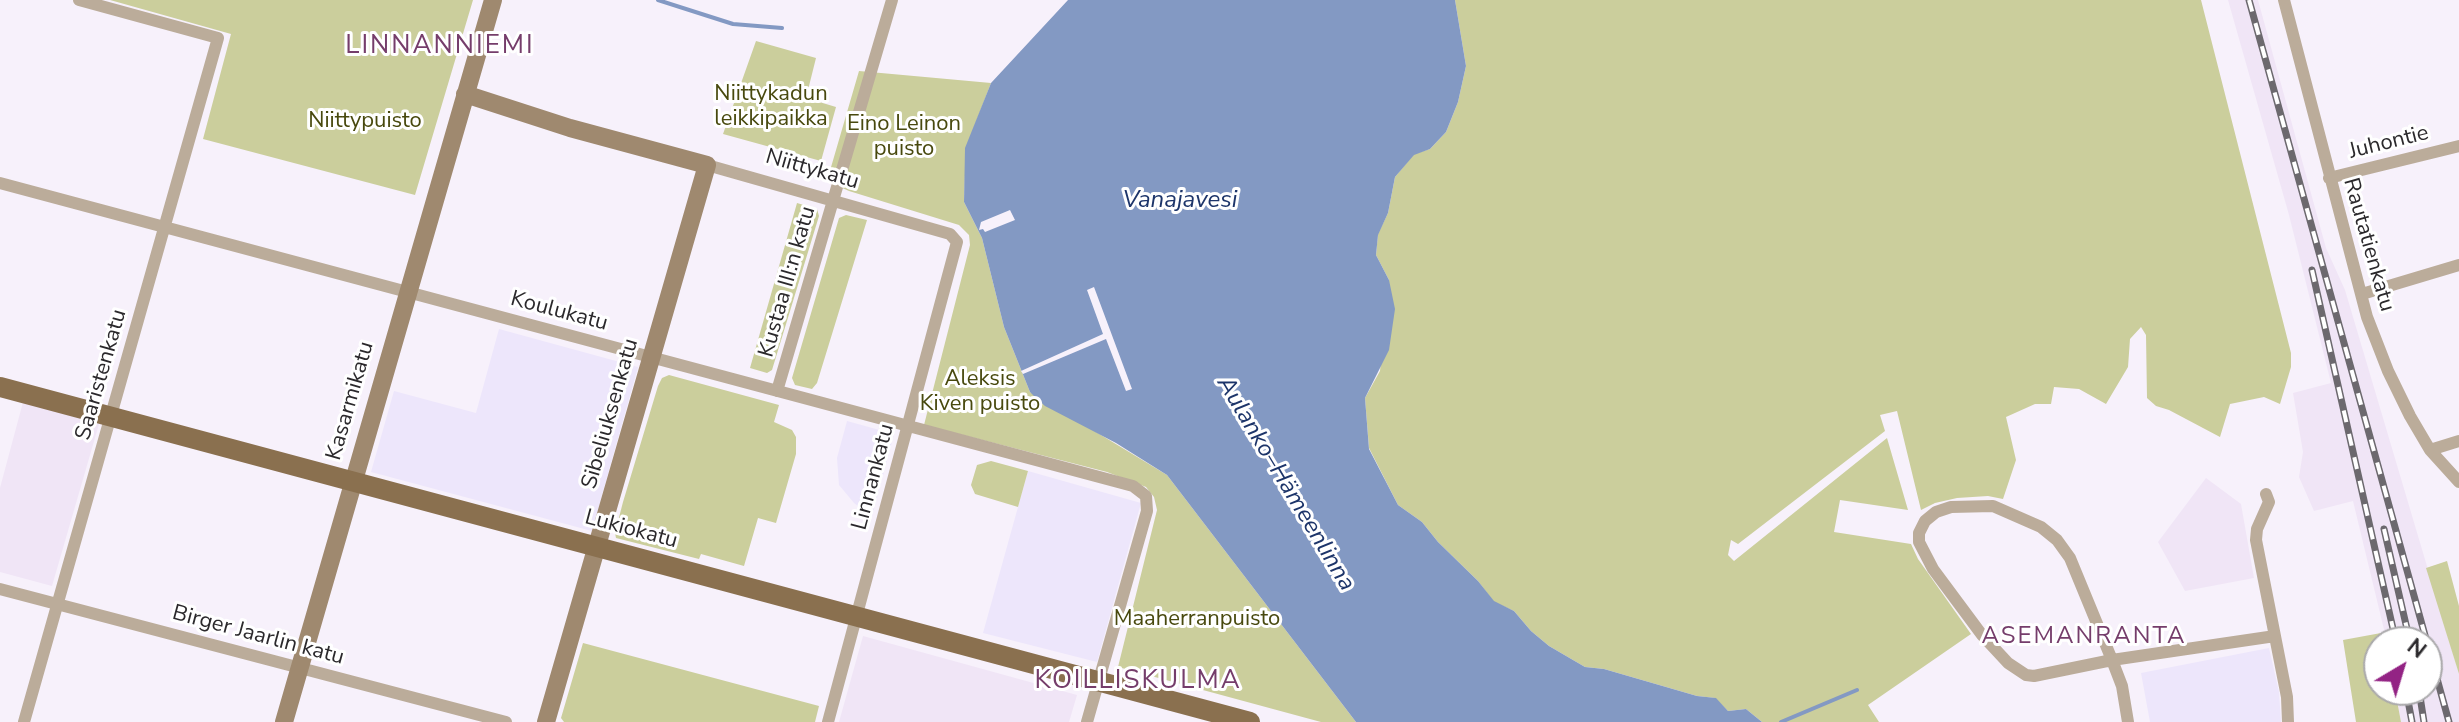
<!DOCTYPE html>
<meta charset="utf-8">
<style>
body{margin:0}
#map{position:relative;width:2459px;height:722px;overflow:hidden;background:#f7f1fb;font-family:"Nunito Sans",sans-serif}
canvas{display:block}
.north{position:absolute;left:2363px;top:626px;width:80px;height:80px;box-sizing:border-box;background:#fff;border:2px solid #aaa9ab;border-radius:50%;rotate:38deg;font-size:22px;font-weight:700;line-height:32px;text-align:center;color:#2b292c}
.north::after{content:'';display:block;margin:auto;width:28px;height:36px;background:#932384;clip-path:polygon(50% 0,100% 100%,50% 72%,0 100%)}
</style>
<div id="map">
<canvas width="2459" height="722"></canvas>
<div class="north">N</div>
</div>
<script>
const ctx = document.querySelector('canvas').getContext('2d');
ctx.lineJoin = 'round';
function fill(path, color) { ctx.fillStyle = color; ctx.fill(path, 'evenodd'); }
const poly = rows => new Path2D(rows.map(r => 'M' + r).join(''));
function strokePath(path, color, width, dash) { ctx.strokeStyle = color; ctx.lineWidth = width; ctx.lineCap = dash ? 'butt' : 'round'; ctx.setLineDash(dash || []); ctx.stroke(path); }
function drawText(font, color, halo, rows, align = 'center') {
  ctx.font = font + ' "Nunito Sans",sans-serif'; ctx.lineWidth = 6; ctx.setLineDash([]); ctx.textBaseline = 'middle'; ctx.strokeStyle = halo; ctx.fillStyle = color; for (const [text, x, y, turn = 0] of rows) {
    ctx.save(); ctx.translate(x, y); ctx.rotate((+turn || 0) * Math.PI / 180); ctx.textAlign = isNaN(turn) ? turn : align; if (halo) ctx.strokeText(text, 0, 0); ctx.fillText(text, 0, 0); ctx.restore();
  }
}
fill(poly([
 [499,329,638,367,592,531,371,472,394,391,476,413],
 [847,421,894,434,872,517,854,503,839,485,837,458],
 [1028,471,1141,503,1097,662,983,633],
 [2269,648,2279,692,2281,722,2150,722,2141,673]
]), '#ede6fb');
fill(poly([
 [2228,0,2258,0,2326,248,2345,290,2459,674,2459,722,2401,722,2395,690,2427,690,2427,642,2387,642,2353,501,2314,511,2299,477,2303,452,2293,393,2331,383,2289,215],
 [23,402,99,424,52,586,0,572,0,488],
 [2206,478,2241,504,2254,578,2185,591,2158,542],
 [863,636,1077,695,1069,722,839,722]
]), '#f0e5f6');
fill(poly([
 [110,0,473,0,415,195,203,139,231,34],
 [1455,0,2201,0,2291,353,2291,367,2280,404,2264,397,2230,404,2220,437,2169,410,2156,406,2147,398,2146,335,2141,327,2130,339,2128,367,2106,404,2079,389,2054,387,2051,404,2035,404,2006,417,2016,460,2003,499,1988,496,1957,498,1935,503,1921,510,1897,411,1880,415,1885,431,1738,544,1731,540,1728,555,1734,561,1887,438,1908,510,1840,500,1834,532,1911,544,1918,559,1971,634,1868,705,1879,722,1762,722,1746,709,1728,711,1715,698,1697,696,1604,669,1585,667,1549,646,1531,631,1514,611,1494,602,1478,581,1438,542,1422,522,1398,505,1369,448,1365,398,1380,371,1389,280,1376,255,1378,234,1388,213,1395,177,1414,154,1430,149,1446,132,1458,102,1466,66],
 [756,41,816,58,806,98,836,107,821,161,723,134],
 [859,71,991,83,966,148,964,202,982,238,1004,327,1030,392,1167,475,1356,722,1321,722,1118,667,1157,510,1154,497,1146,487,1107,472,924,425,970,245,969,235,959,225,849,191,827,181],
 [797,203,817,209,819,216,772,370,767,373,750,368],
 [846,215,867,220,817,383,812,389,795,385,792,378,839,218],
 [669,375,779,405,774,422,792,430,796,437,796,454,776,523,758,518,744,566,701,554,699,559,616,538,615,533,623,502,658,386,662,378],
 [991,461,1028,471,1018,507,975,494,971,485,977,465],
 [2447,561,2459,606,2459,674,2426,568],
 [2381,633,2383,642,2379,642,2379,690,2395,690,2401,722,2356,722,2343,640],
 [583,643,819,706,815,722,564,722,561,718]
]), '#cbce9c');
fill(poly([
 [1068,0,1455,0,1466,66,1458,102,1446,132,1430,149,1414,155,1395,177,1388,213,1378,235,1376,255,1389,280,1395,309,1389,350,1365,398,1369,449,1398,505,1422,522,1438,542,1478,581,1494,601,1514,611,1531,631,1549,646,1585,667,1604,669,1697,696,1716,698,1728,711,1746,709,1762,722,1356,722,1167,475,1116,443,1045,406,1036,398,1030,392,1004,327,982,238,964,202,965,148,991,83]
]), '#8399c3');
fill(poly([
 [1010,210,1015,220,985,232,983,229,979,230,981,222],
 [1094,287,1132,389,1126,391,1106,339,1023,374,1021,371,1103,334,1087,290]
]), '#f7f1fb');
strokePath(poly([
 [658,0,733,24,782,28],
 [1781,722,1857,690]
]), '#8399c3', 4);
strokePath(poly([
 [2284,0,2367,317,2388,371,2410,416,2430,450,2459,482],
 [707,165,950,234,957,242,828,722],
 [2329,178,2459,146],
 [0,183,1133,486,1146,496,1147,511,1087,722],
 [2362,294,2459,265],
 [777,391,892,0],
 [2430,450,2459,441],
 [2266,494,2269,502,2257,529,2256,540,2287,697,2288,722],
 [0,589,506,722],
 [24,722,218,38,79,0],
 [2128,722,2122,686,2112,660,2070,558,2057,540,2041,527,1993,506,1951,507,1936,512,1925,521,1919,533,1919,542,1933,569,1982,635,2008,663,2026,675,2034,676,2112,660,2275,636]
]), '#bbac9a', 12);
strokePath(poly([
 [465,94,570,128,707,165,546,722],
 [284,722,493,0]
]), '#9f896f', 18);
strokePath(poly([
 [0,387,1250,722]
]), '#8a704f', 20);
const rail = poly([
 [2249,0,2449,722],
 [2312,270,2396,642],
 [2384,529,2410,642],
 [2406,690,2412,722],
 [2419,690,2424,722]
]);
strokePath(rail, '#6c696e', 7);
strokePath(rail, '#fff', 4, [12]);
drawText('22px', '#48490e', '#fff', [
 ["Niittykadun",771,95],
 ["leikkipaikka",771,120],
 ["Niittypuisto",365,122],
 ["Eino Leinon",904,125],
 ["puisto",904,150],
 ["Aleksis",980,380],
 ["Kiven puisto",980,405],
 ["Maaherranpuisto",1197,620]
]);
drawText('22px', '#2b292c', '#fff', [
 ["Juhontie",2389,143,-14],
 ["Niittykatu",812,170,16],
 ["Rautatienkatu",2368,245,74],
 ["Kustaa III:n katu",788,282,-74],
 ["Koulukatu",559,312,15],
 ["Saaristenkatu",102,375,-74],
 ["Kasarmikatu",351,401,-74],
 ["Sibeliuksenkatu",611,414,-74],
 ["Linnankatu",874,477,-75],
 ["Lukiokatu",631,530,15],
 ["Birger Jaarlin katu",258,636,15]
]);
drawText('italic 24px', '#1d356a', '#fff', [
 ["Vanajavesi",1180,201],
 ["Aulanko–Hämeenlinna",1285,484,59]
]);
ctx.letterSpacing = '2px';
drawText('24px', '#753d6b', '#fff', [
 ["ASEMANRANTA",2084,637]
]);
ctx.letterSpacing = '0px';
ctx.letterSpacing = '2px';
drawText('26px', '#753d6b', '#fff', [
 ["LINNANNIEMI",440,47],
 ["KOILLISKULMA",1138,682]
]);
ctx.letterSpacing = '0px';
</script>
